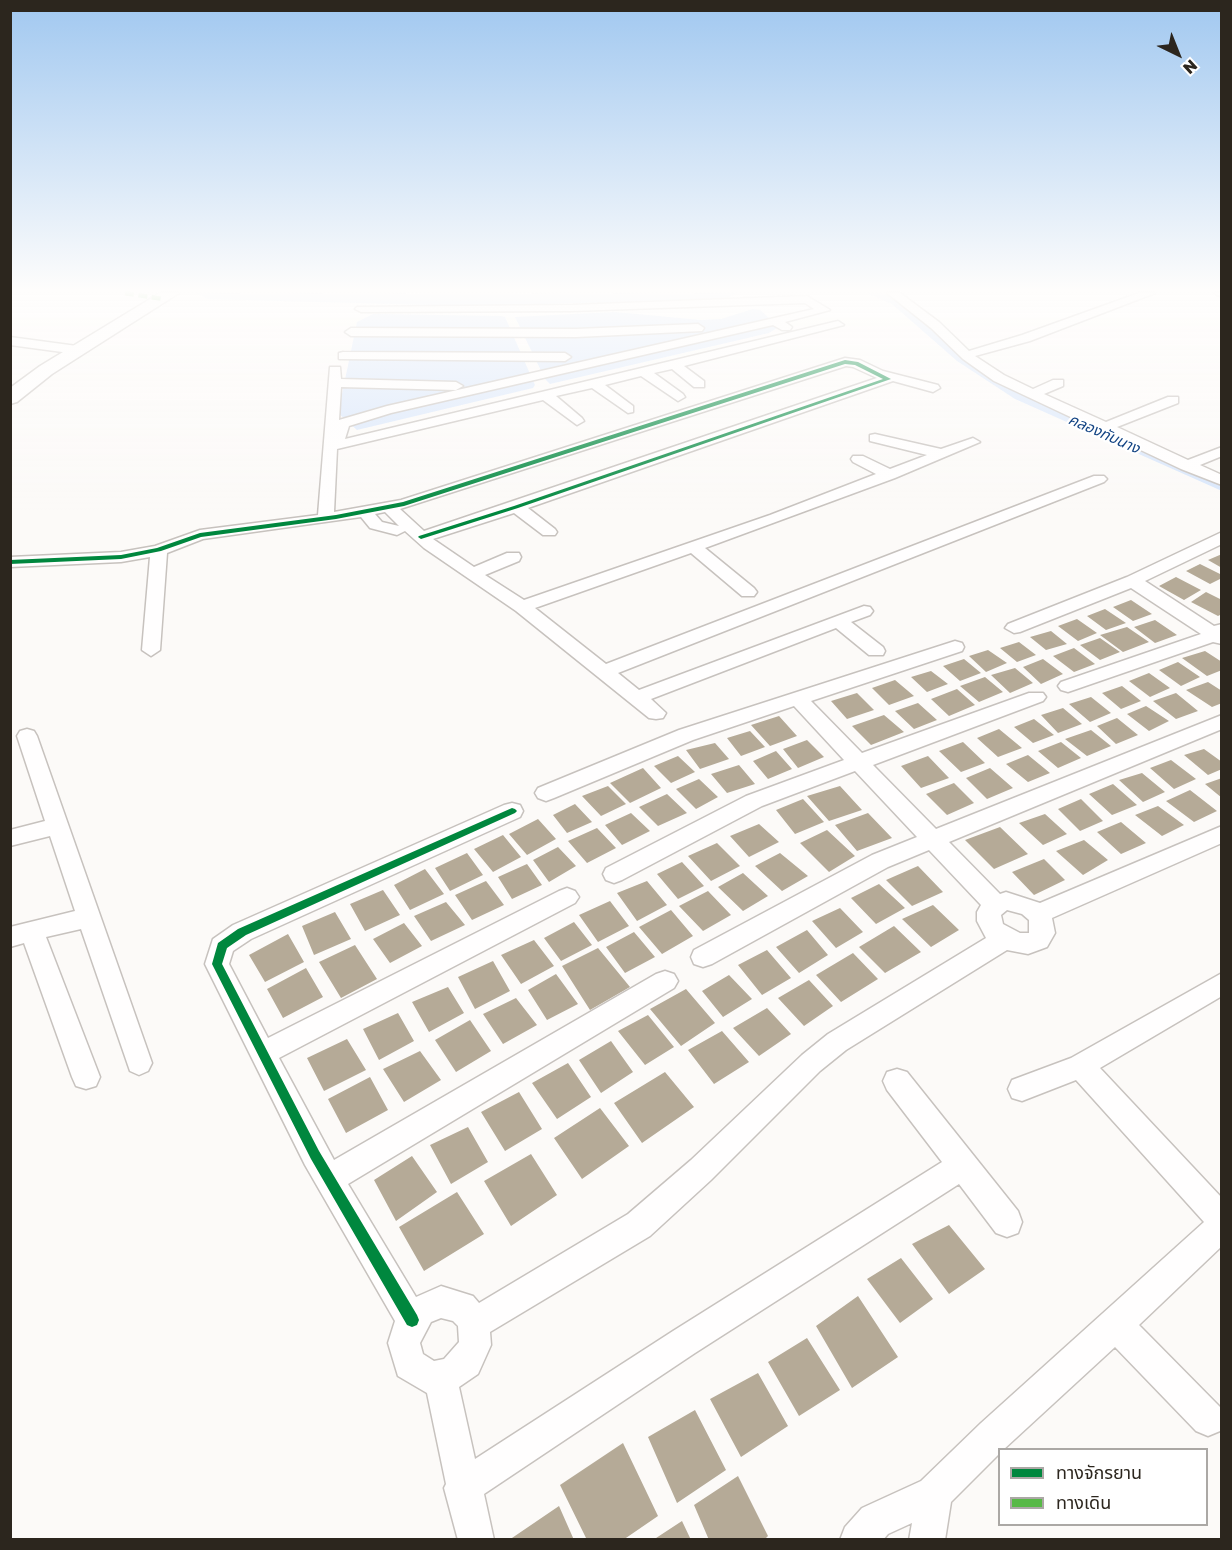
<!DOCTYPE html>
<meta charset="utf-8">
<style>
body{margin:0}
#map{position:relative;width:1232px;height:1550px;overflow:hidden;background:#fcfaf8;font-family:"Golos Text","Noto Sans Thai",sans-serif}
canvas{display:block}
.frame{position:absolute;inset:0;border:12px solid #2c261e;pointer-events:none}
.legend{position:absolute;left:998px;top:1448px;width:210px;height:78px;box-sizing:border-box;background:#fff;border:2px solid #aba8a5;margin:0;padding:8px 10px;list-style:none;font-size:18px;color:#2c261e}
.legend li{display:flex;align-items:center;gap:12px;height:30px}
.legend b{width:30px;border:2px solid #aba8a5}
.north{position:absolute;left:1148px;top:24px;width:60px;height:60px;-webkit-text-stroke:4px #fff;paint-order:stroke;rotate:137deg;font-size:16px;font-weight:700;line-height:24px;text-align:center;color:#2c261e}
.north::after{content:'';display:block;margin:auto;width:21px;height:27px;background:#2c261e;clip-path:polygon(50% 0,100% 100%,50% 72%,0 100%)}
</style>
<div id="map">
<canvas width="1232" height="1550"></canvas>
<div class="frame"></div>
<ul class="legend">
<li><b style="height:8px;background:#00873e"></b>ทางจักรยาน</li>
<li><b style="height:8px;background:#58b947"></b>ทางเดิน</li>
</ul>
<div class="north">N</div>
</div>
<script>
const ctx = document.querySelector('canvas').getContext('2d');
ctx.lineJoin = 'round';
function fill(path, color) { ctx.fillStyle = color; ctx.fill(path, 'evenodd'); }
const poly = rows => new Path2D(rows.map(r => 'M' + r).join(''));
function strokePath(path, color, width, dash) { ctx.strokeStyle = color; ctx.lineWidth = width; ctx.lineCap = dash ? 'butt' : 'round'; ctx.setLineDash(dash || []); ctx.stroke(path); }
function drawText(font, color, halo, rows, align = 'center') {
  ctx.font = font + ' "Golos Text","Noto Sans Thai",sans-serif'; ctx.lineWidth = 4.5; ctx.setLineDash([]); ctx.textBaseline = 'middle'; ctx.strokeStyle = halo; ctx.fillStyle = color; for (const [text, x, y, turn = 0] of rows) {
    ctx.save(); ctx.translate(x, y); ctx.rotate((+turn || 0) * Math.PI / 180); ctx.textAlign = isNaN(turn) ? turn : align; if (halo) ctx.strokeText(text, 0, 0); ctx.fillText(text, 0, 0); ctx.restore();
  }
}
fill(poly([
 [753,309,760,310,779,327,769,333,550,384,545,379,515,317,615,312,701,320,721,319],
 [373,314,501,316,505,317,535,385,533,388,357,430,338,413,357,322]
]), '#d8e6fb');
fill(poly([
 [867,293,883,293,900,300,965,355,1025,393,1222,481,1222,491,1015,399,957,361,892,304,867,293]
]), '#d8e6fb');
fill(poly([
 [197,293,470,294,736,293,726,299,470,306,207,299,197,293]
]), '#d8e6fb');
fill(poly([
 [1222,554,1222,568,1208,560],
 [1200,564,1222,575,1222,578,1210,584,1186,571],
 [1176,577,1201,590,1184,600,1159,586],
 [1206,592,1222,600,1222,614,1218,616,1191,602],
 [1131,600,1152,614,1133,621,1113,607],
 [1105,609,1126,623,1106,630,1087,616],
 [1077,619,1097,633,1078,641,1058,626],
 [1155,620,1177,635,1155,643,1134,627],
 [1127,627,1149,642,1123,652,1100,635],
 [1051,631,1067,644,1046,650,1030,637],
 [1100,638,1120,652,1100,660,1080,645],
 [1019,642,1036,655,1017,662,1000,648],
 [1074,648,1095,664,1074,672,1053,656],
 [988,650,1007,663,986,672,969,656],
 [1205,651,1222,662,1222,670,1207,676,1182,658],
 [964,659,981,673,960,681,943,666],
 [1043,659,1063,674,1041,684,1023,667],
 [1178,662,1200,677,1181,686,1159,670],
 [1015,668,1033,683,1010,693,991,675],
 [931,671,948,684,927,692,911,677],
 [1149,673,1170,688,1150,697,1129,681],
 [985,677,1003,692,979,702,960,686],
 [895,680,914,696,889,705,872,688],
 [1208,682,1222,691,1222,703,1212,707,1186,690],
 [1122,686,1141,701,1121,709,1102,693],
 [957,689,975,705,949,716,931,699],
 [857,693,874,710,847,719,831,701],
 [1176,693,1198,711,1176,719,1153,701],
 [1091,697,1111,713,1090,722,1069,704],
 [918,703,937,720,914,729,895,711],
 [1146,706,1169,721,1149,731,1127,714],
 [1063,708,1082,724,1058,733,1041,715],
 [884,715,904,732,871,745,852,726],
 [779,716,797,736,770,746,751,725],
 [1117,718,1138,735,1116,744,1097,726],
 [1034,719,1054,735,1033,743,1014,727],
 [999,729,1022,748,998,757,977,738],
 [1091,730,1111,746,1087,756,1065,739],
 [750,731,765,747,741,756,727,738],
 [807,740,824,757,798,768,783,749],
 [963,742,985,763,961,772,939,751],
 [1061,742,1081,758,1058,768,1038,751],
 [715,743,729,759,700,769,686,750],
 [1204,749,1222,762,1222,769,1208,775,1184,755],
 [776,751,792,769,768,779,753,761],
 [1028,755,1050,773,1028,782,1006,764],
 [678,756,695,772,671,783,654,766],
 [928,756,949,778,921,788,901,766],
 [1171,760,1196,779,1174,789,1150,768],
 [739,765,755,784,727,793,711,774],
 [643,768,661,788,630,803,610,783],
 [990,768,1013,788,987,799,966,778],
 [1142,773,1165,792,1143,802,1119,780],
 [1222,778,1222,798,1205,784],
 [699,779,718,797,696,809,676,789],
 [954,783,974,803,947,815,926,794],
 [1113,784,1137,805,1112,815,1089,794],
 [608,786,626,804,601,816,582,796],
 [840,786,862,810,829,821,807,796],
 [1190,790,1217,811,1194,822,1166,801],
 [667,794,687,813,658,826,639,807],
 [803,799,824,822,795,834,776,810],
 [1081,799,1103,821,1080,831,1058,809],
 [575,804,592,822,567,833,553,815],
 [1158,806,1184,825,1162,836,1135,815],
 [631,813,650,831,622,845,605,825],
 [868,813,892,838,857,851,835,825],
 [1045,814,1067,834,1043,845,1019,823],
 [538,819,556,839,527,855,509,834],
 [1121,822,1146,843,1121,854,1097,832],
 [759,824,779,842,749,857,730,836],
 [1000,827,1028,854,994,869,965,840],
 [597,828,616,848,587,863,568,841],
 [827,830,855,856,829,872,800,843],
 [503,835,521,857,493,872,474,849],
 [1084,840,1108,860,1083,875,1056,851],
 [717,843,740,866,711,881,688,856],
 [558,847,576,866,549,882,533,860],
 [467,853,483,875,450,891,435,868],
 [780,853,808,876,782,891,755,866],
 [1044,859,1065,880,1034,895,1012,872],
 [682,862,704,886,678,899,657,874],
 [527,864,542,885,512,899,498,877],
 [918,866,943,892,912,906,886,880],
 [425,869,444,894,410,910,394,885],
 [743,873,768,896,743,911,718,887],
 [486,881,504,905,472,920,455,895],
 [647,881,667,905,637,921,617,893],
 [879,884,905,908,876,924,851,898],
 [383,890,400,915,365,931,350,904],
 [708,891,731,915,703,931,679,906],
 [610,901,629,926,598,942,579,915],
 [446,902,465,925,431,941,414,916],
 [933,905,959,930,931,947,902,919],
 [840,908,863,932,836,948,812,921],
 [671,910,693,936,662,954,639,927],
 [335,912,351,939,314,955,302,926],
 [574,922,592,945,561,961,544,938],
 [404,923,422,946,390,963,373,939],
 [894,926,921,952,885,973,859,947],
 [807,930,828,955,799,973,776,947],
 [634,932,655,957,625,973,606,947],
 [288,934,304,962,265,982,249,955],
 [534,940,554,966,521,984,501,955],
 [355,945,377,979,341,998,319,962],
 [598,948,630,987,590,1010,562,966],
 [767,950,791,978,762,995,738,965],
 [853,953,878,979,841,1002,816,975],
 [493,961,510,991,475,1009,458,977],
 [306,968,323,997,283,1018,267,989],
 [556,974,578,1004,547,1020,528,990],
 [729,975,752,999,723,1017,702,991],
 [809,980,833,1006,804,1026,778,998],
 [448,987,464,1013,429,1032,412,1002],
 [686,989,715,1023,681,1046,650,1009],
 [516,998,537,1025,503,1044,483,1014],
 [767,1008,791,1034,759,1056,733,1028],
 [398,1013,414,1041,379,1060,363,1029],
 [648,1015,674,1047,645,1065,618,1031],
 [470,1020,491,1051,456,1072,435,1040],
 [722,1031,749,1062,714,1084,688,1050],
 [347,1039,366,1070,324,1091,307,1058],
 [611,1041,633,1072,601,1093,579,1060],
 [420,1051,441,1080,404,1102,383,1069],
 [568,1063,591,1097,557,1119,532,1083],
 [665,1072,694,1107,642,1143,614,1103],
 [370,1077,388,1110,346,1133,328,1099],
 [519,1092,542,1129,505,1151,481,1112],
 [600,1108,629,1146,582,1179,554,1138],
 [468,1127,488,1162,451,1184,430,1145],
 [531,1154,557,1195,511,1226,484,1181],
 [412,1156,437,1192,396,1221,374,1180],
 [457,1192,484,1234,424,1271,399,1227],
 [949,1225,985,1269,949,1294,912,1244],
 [901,1258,933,1299,900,1323,867,1279],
 [858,1296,898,1357,852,1388,816,1326],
 [807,1338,840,1390,799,1416,768,1362],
 [758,1373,788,1426,741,1457,710,1399],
 [695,1410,726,1470,677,1503,648,1437],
 [623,1443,658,1516,623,1540,587,1540,560,1485],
 [738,1476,768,1536,764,1540,709,1540,694,1505],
 [559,1506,574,1540,509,1540],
 [682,1521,691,1540,653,1540]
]), '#b5aa97');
const street = poly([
 [887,293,900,293,939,322,969,351,1022,335,1139,293,1155,293,1030,341,975,356,1004,375,1033,389,1053,380,1063,380,1063,386,1044,394,1106,422,1168,397,1178,397,1178,403,1117,427,1188,460,1222,447,1222,456,1200,465,1222,475,1222,485,1181,469,994,381,963,359,931,328,887,293],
 [1215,293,1222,293,1222,296,1217,295,1215,293],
 [807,296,830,310,785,322,792,327,790,330,782,330,773,325,391,413,349,426,345,439,838,321,844,325,684,366,704,381,704,387,694,387,672,369,654,373,683,394,685,397,678,401,641,376,605,385,633,406,633,412,628,413,592,388,556,396,582,418,584,421,577,425,543,400,337,449,334,512,401,500,845,358,860,360,883,371,938,385,940,388,933,392,893,381,528,508,555,529,557,532,555,535,543,535,514,513,433,539,474,567,507,553,519,553,521,557,519,561,485,575,524,600,770,515,876,474,853,462,851,459,853,456,863,456,890,469,927,455,870,441,870,435,875,434,941,449,973,438,980,442,895,478,705,548,754,588,757,592,754,596,742,596,691,553,535,608,606,664,1094,476,1104,476,1107,479,1104,482,618,673,639,690,864,606,870,607,873,611,870,615,851,622,883,647,885,651,883,655,869,655,836,628,651,699,666,713,663,718,656,719,649,718,516,611,424,548,405,531,397,535,370,528,361,517,203,539,167,553,160,650,151,656,142,650,150,557,121,562,10,567,10,557,121,552,155,546,200,530,318,515,330,367,340,367,341,379,456,382,463,386,456,390,341,387,339,420,387,406,814,309,805,303,572,311,361,312,355,309,357,307,572,305,807,296],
 [846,366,853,367,877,378,424,531,400,509,846,366],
 [385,512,399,526,382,522,375,514,385,512],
 [698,324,704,328,702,331,576,337,351,336,345,332,351,328,576,329,698,324],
 [10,337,77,346,83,350,77,354,10,345,10,337],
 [343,352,565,353,571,357,565,361,339,359,339,353,343,352],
 [1222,532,1222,544,1145,581,1214,626,1222,624,1222,644,1213,642,1068,692,1061,690,1058,686,1061,682,1201,634,1131,588,1020,632,1014,633,1005,628,1008,624,1127,577,1222,532],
 [955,641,962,643,964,647,962,651,811,701,862,753,1029,693,1043,693,1046,697,1043,701,873,765,936,829,1222,715,1222,729,949,842,1000,894,1006,892,1040,903,1222,826,1222,843,1052,918,1055,933,1047,947,1028,954,1007,950,846,1050,820,1071,711,1180,650,1236,490,1332,491,1345,478,1374,459,1387,475,1459,673,1331,942,1162,887,1090,883,1081,887,1072,897,1069,907,1072,1018,1211,1022,1222,1018,1233,1007,1237,996,1233,959,1184,695,1353,484,1494,494,1540,458,1540,444,1488,446,1484,427,1393,398,1376,388,1343,395,1321,305,1165,205,964,213,939,233,925,504,805,512,803,520,805,523,811,520,817,251,939,233,951,229,964,268,1038,559,891,567,888,575,891,579,897,575,903,279,1058,334,1160,656,974,665,971,674,974,678,981,674,988,348,1184,416,1297,441,1286,473,1296,479,1303,628,1214,691,1160,802,1055,828,1034,986,938,977,921,977,912,981,905,929,850,888,867,712,964,703,967,694,964,691,957,694,950,872,855,917,837,855,771,762,806,622,880,614,883,606,880,603,874,606,868,746,796,844,760,794,706,693,740,554,798,546,801,538,798,535,793,538,788,679,730,955,641],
 [1007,910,1022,914,1029,920,1029,933,1020,933,1003,924,1001,915,1007,910],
 [441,1318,453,1321,458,1326,459,1342,444,1359,434,1361,423,1354,420,1343,431,1322,441,1318],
 [27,729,34,731,37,736,152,1063,148,1071,139,1075,130,1071,81,929,46,937,100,1077,96,1086,86,1089,76,1086,72,1077,24,943,10,947,10,927,75,911,50,836,10,846,10,830,45,821,17,736,20,731,27,729],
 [1222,973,1222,996,1100,1068,1222,1198,1222,1246,1139,1325,1220,1407,1220,1431,1208,1436,1196,1431,1115,1347,1003,1450,1000,1450,1000,1453,951,1502,945,1540,909,1540,912,1523,888,1534,883,1540,840,1540,845,1527,862,1508,921,1481,981,1423,1204,1222,1076,1080,1022,1101,1012,1098,1008,1089,1012,1080,1071,1058,1222,973]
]);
const secondary = poly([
 [160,293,179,293,52,374,17,402,10,404,10,388,40,366,160,293]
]);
strokePath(street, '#c7c2be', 3);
strokePath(secondary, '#c7c2be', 3);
fill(street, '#fffefe');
fill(secondary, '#fffefe');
strokePath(poly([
 [125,293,163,299]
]), '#58b947', 4.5, [9, 4.5]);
fill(poly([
 [845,360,858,362,891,379,518,508,421,539,418,537,419,536,514,506,883,379,855,365,845,364,404,506,336,519,201,537,161,551,121,559,10,564,10,560,121,555,157,548,200,533,336,515,403,502,845,360],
 [512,808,515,809,517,811,515,813,246,935,227,948,222,964,319,1151,417,1315,419,1320,417,1325,412,1327,407,1325,311,1159,212,964,218,943,238,929,512,808]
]), '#00873e');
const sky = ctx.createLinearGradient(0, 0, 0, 510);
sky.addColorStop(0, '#a1c8f0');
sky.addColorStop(0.57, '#fefdfc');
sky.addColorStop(1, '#fefdfc00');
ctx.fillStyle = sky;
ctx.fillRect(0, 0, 1232, 510);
drawText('italic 15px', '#124383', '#fff', [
 ["คลองทับนาง",1104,434,24]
]);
</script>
